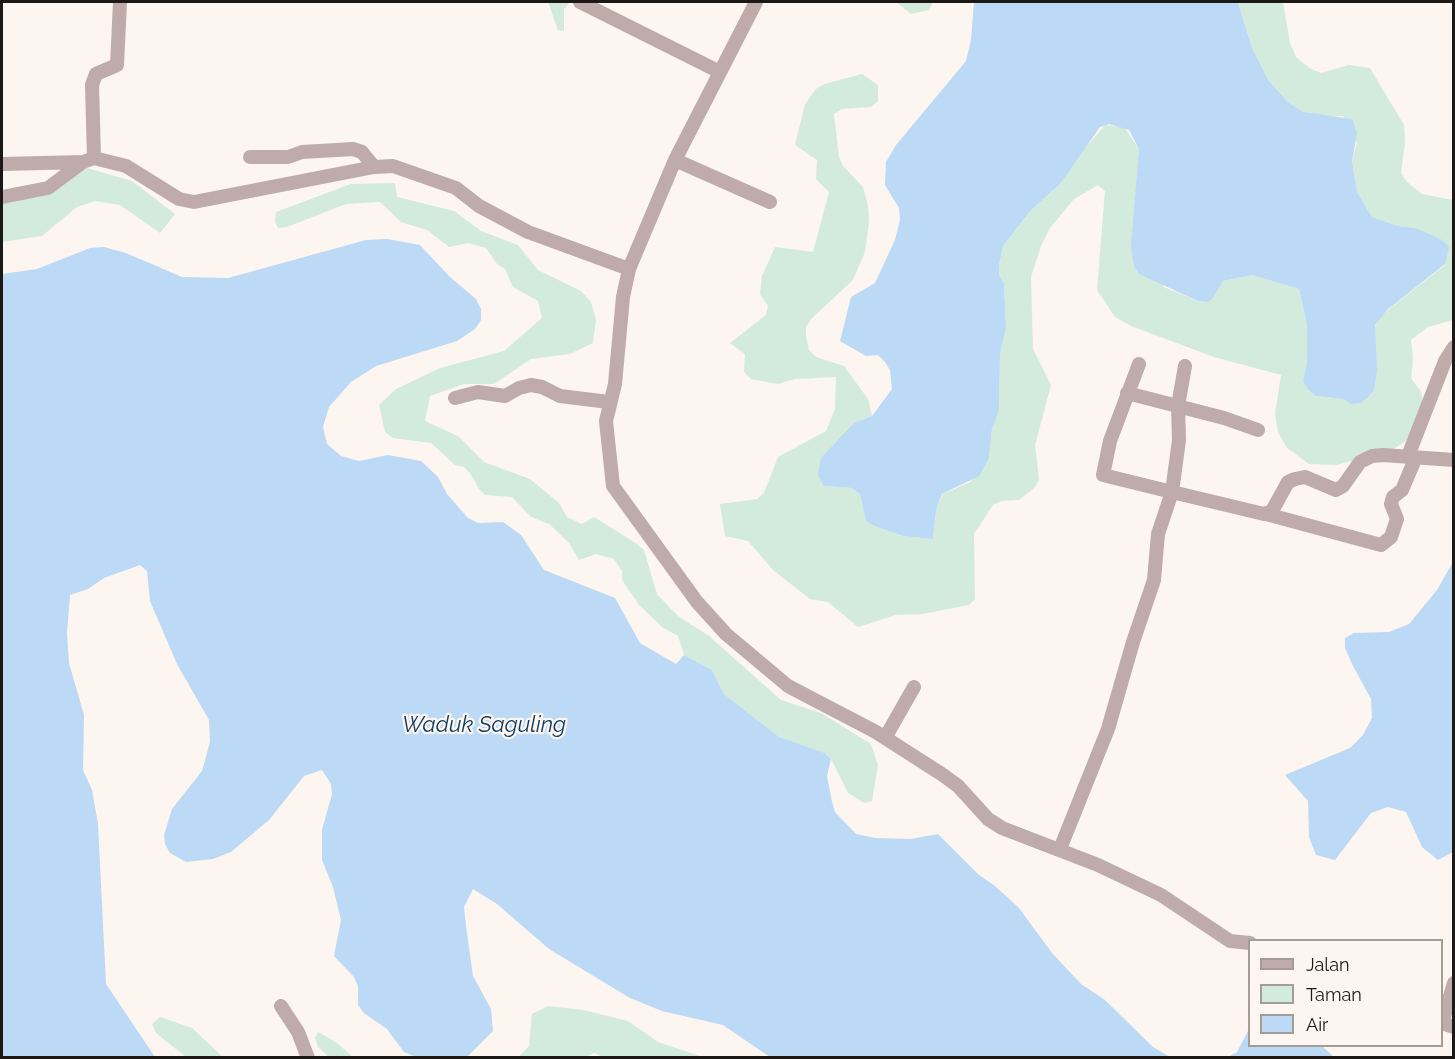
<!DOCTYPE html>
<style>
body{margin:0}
#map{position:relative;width:1455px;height:1059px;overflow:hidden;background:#fdf5ef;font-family:Raleway,sans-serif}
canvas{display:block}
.frame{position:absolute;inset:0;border:3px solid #1b1816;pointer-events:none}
.legend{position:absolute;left:1248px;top:939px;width:195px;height:108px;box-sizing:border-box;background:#fdf5ef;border:2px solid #a39d98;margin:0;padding:8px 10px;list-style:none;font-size:18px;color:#1b1816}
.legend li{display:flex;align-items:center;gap:12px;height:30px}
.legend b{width:30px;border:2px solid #a39d98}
</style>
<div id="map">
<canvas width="1455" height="1059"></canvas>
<div class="frame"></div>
<ul class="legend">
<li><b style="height:8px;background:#beabaa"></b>Jalan</li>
<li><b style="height:16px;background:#d3ebdd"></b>Taman</li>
<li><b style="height:16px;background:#bcd9f5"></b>Air</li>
</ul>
</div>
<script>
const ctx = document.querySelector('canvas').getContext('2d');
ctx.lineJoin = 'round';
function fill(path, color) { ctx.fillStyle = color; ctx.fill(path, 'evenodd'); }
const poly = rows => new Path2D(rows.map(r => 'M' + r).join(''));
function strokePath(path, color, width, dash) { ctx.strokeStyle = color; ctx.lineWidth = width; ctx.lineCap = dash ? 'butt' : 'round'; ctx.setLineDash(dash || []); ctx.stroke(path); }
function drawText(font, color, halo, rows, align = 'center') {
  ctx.font = font + ' Raleway,sans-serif'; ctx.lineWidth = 4.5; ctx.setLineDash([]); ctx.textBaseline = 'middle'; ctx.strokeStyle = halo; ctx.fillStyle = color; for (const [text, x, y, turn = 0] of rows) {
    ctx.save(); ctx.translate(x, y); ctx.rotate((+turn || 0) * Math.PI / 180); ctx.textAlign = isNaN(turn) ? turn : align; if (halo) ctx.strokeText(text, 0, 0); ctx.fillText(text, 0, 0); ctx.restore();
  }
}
fill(poly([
 [548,2,570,2,564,9,564,31,558,30],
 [896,2,933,2,929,10,911,14],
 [1238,2,1283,2,1290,43,1296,57,1311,69,1321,73,1349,65,1370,68,1404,125,1405,143,1401,173,1407,182,1422,194,1453,200,1453,320,1428,327,1411,340,1413,360,1411,378,1421,392,1423,402,1407,440,1391,451,1336,465,1309,464,1287,448,1278,432,1275,414,1281,375,1214,357,1131,326,1115,317,1097,290,1105,191,1098,185,1074,199,1050,228,1041,246,1031,277,1033,349,1051,385,1035,445,1039,480,1034,488,1019,500,1001,501,993,505,974,534,975,599,969,605,923,614,896,615,858,627,828,602,810,599,773,570,748,541,725,536,720,504,757,499,764,493,778,457,826,431,835,409,836,377,795,379,778,384,751,379,744,372,745,354,730,343,766,315,768,306,760,294,762,276,775,247,813,252,829,192,816,179,817,160,795,145,805,104,816,89,824,84,862,74,878,85,878,101,871,107,842,109,834,114,839,157,843,166,863,187,868,205,869,223,865,252,853,280,811,319,806,327,806,336,809,350,816,357,844,366,868,399,872,416,854,423,824,486,853,488,860,494,866,521,874,526,903,536,933,539,936,511,943,494,970,482,989,458,992,429,999,411,1000,354,1006,326,1004,283,999,275,999,266,1003,246,1031,210,1060,184,1075,160,1105,125,1124,127,1139,149,1138,187,1164,287,1198,301,1208,302,1223,281,1252,275,1299,289,1307,325,1307,362,1303,381,1316,396,1344,399,1379,317,1445,265,1416,228,1398,226,1372,217,1357,192,1352,161,1357,142,1343,116,1325,117,1304,112,1289,103,1269,81,1252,48],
 [87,168,132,181,175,214,160,233,120,205,95,201,77,207,42,236,2,242,2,202,39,197],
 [395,183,397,197,454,211,481,231,518,245,538,270,581,291,591,302,596,320,593,343,570,354,531,359,494,384,464,384,430,396,425,421,458,436,484,462,530,479,559,503,567,517,582,524,594,517,637,544,644,550,657,594,678,616,709,636,781,700,821,713,871,744,878,765,872,801,864,803,848,793,831,759,825,753,780,738,724,694,712,670,684,655,678,636,662,627,639,605,622,580,622,571,614,559,596,554,579,560,569,543,549,524,531,517,512,497,485,495,479,489,470,473,464,467,455,465,431,443,393,438,385,432,379,405,396,389,440,368,504,351,542,318,538,301,513,287,505,269,497,264,486,248,468,243,449,247,427,230,401,222,380,202,346,204,287,227,278,228,275,222,276,212,351,184],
 [548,1006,583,1010,628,1021,658,1042,703,1057,604,1058,595,1053,584,1057,518,1057,529,1046,532,1014],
 [160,1017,192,1028,223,1057,186,1057,156,1033,152,1024],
 [318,1032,337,1043,353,1057,329,1057,318,1047,315,1038]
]), '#d3ebdd');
fill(poly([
 [974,2,1238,2,1252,48,1269,81,1289,103,1304,112,1352,119,1357,133,1352,161,1357,192,1372,217,1398,226,1416,228,1442,240,1449,247,1445,264,1387,310,1375,325,1377,371,1374,390,1368,397,1361,403,1351,404,1344,399,1316,396,1308,389,1303,381,1307,362,1307,325,1299,289,1252,275,1223,281,1212,299,1208,302,1198,301,1139,274,1134,266,1131,246,1139,149,1129,130,1109,124,1100,127,1060,184,1031,210,1003,246,999,266,999,275,1004,283,1006,327,1000,354,999,411,992,429,989,458,979,476,942,494,936,511,933,539,903,536,874,526,866,521,860,494,852,488,824,486,818,475,821,458,854,423,872,416,892,389,890,370,885,362,878,355,866,356,840,341,851,297,875,283,895,240,900,220,899,208,885,185,886,162,896,145,966,61,971,40],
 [387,239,420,245,450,277,476,299,481,309,481,320,475,329,457,341,376,366,351,382,329,407,323,427,327,444,341,456,359,461,388,455,421,461,438,477,447,494,468,518,478,523,503,522,521,535,544,570,615,598,640,643,676,664,684,655,712,670,724,694,779,737,825,753,831,759,827,776,832,802,835,812,856,834,875,838,911,839,938,834,979,875,995,886,1019,908,1052,953,1081,984,1105,1000,1153,1047,1170,1057,770,1057,723,1025,662,1011,630,998,549,949,497,904,473,889,464,907,466,926,473,976,491,1009,493,1031,467,1057,416,1057,404,1052,387,1029,364,1013,358,1005,358,986,354,977,334,956,341,920,333,887,322,860,322,830,332,794,331,784,322,770,304,776,269,820,231,852,213,859,186,862,170,853,165,844,164,835,172,809,202,771,210,742,209,720,177,664,150,601,147,571,140,565,104,578,88,589,70,595,67,633,69,663,84,715,83,770,92,790,98,824,106,984,155,1057,2,1057,2,274,37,269,90,248,104,247,126,253,182,277,228,278,366,240],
 [1453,562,1453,852,1438,860,1422,847,1406,812,1388,807,1371,813,1335,860,1316,855,1309,837,1308,801,1285,775,1350,748,1363,735,1372,718,1371,699,1353,666,1345,648,1345,638,1354,633,1389,632,1409,624,1437,590],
 [1249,1029,1250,1046,1322,1046,1334,1057,1228,1057,1237,1052]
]), '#bcd9f5');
strokePath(poly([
 [580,2,720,72],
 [756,2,675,160,629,269,623,297,615,384,606,421,613,486,697,602,726,634,788,686,876,732,943,775,958,786,988,819,1002,828,1098,865,1161,895,1230,941,1250,943],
 [250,157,288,157,302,152,353,149,362,152,374,167],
 [94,158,92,85,96,74,117,65,120,2],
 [675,160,770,202],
 [2,164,83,162],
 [2,197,48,188,83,162,94,158,126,166,179,199,194,202,374,167,393,166,456,188,479,206,528,232,629,269],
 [1139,364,1110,441,1103,475,1172,492,1179,440,1178,406,1185,366],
 [1127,393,1224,418,1258,430],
 [455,398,478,392,505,396,519,388,531,385,542,387,560,396,609,402],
 [1408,456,1445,361,1454,347],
 [1266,514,1381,545,1391,537,1397,519,1391,504,1393,497,1402,490,1416,457],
 [885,738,914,687],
 [1060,849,1108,729,1133,642,1154,580,1158,534,1172,492,1264,514,1272,511,1288,482,1295,479,1305,477,1336,490,1343,486,1360,462,1372,456,1383,455,1454,460],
 [1454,983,1442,1023,1454,1027],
 [281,1006,298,1032,308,1058]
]), '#beabaa', 14);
drawText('italic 22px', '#0f3d62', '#fdf5ef', [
 ["Waduk Saguling",484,725]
]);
</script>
